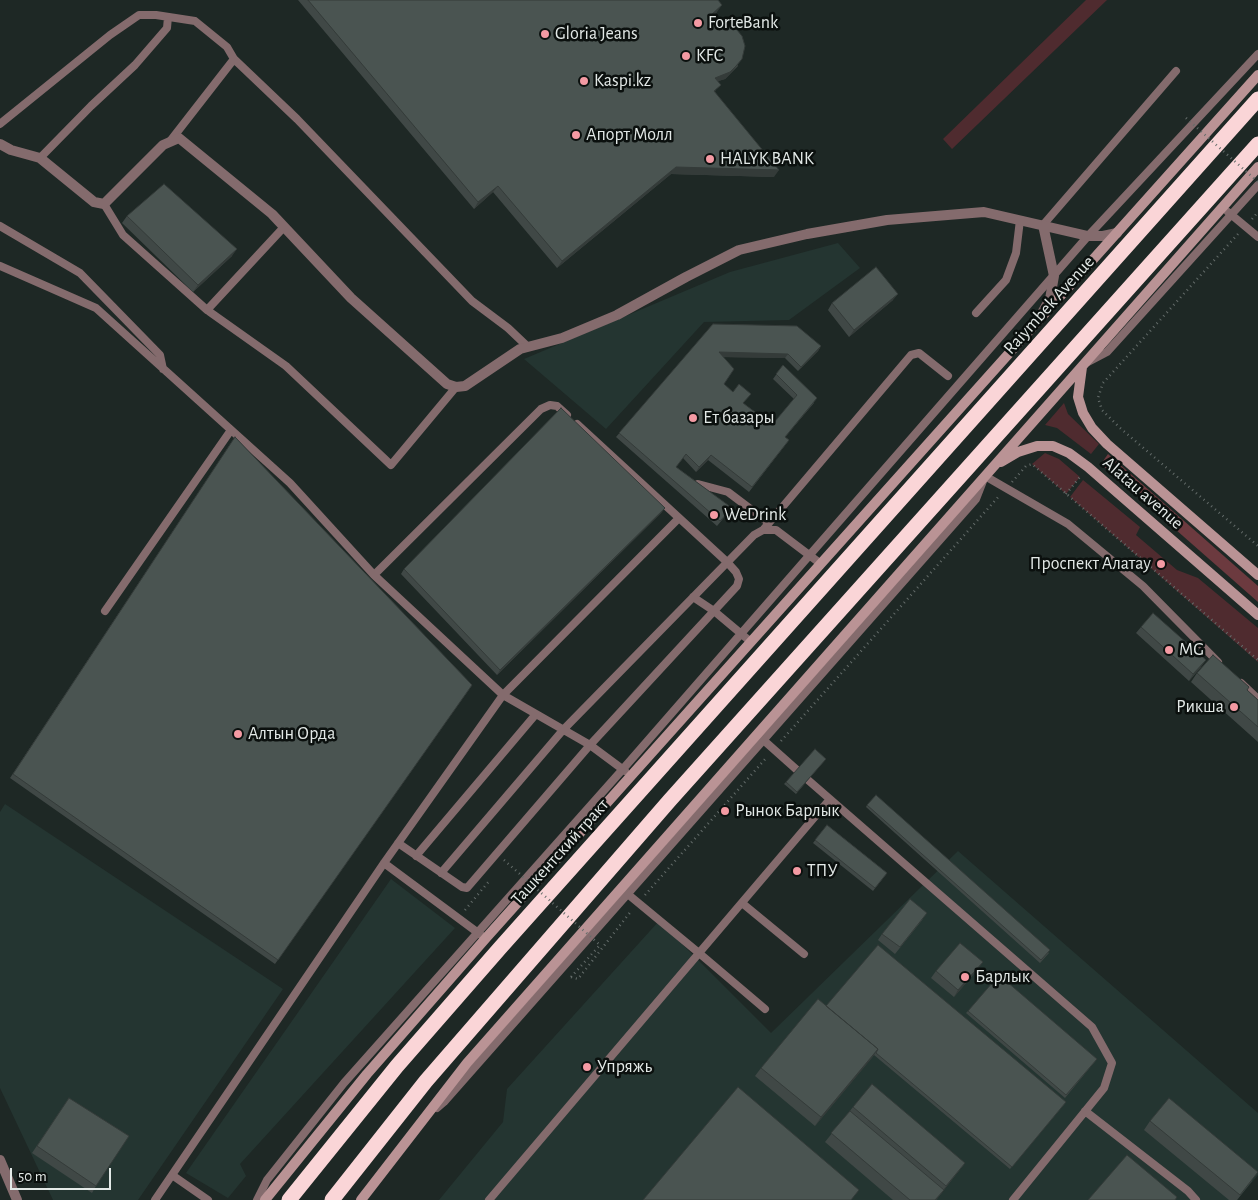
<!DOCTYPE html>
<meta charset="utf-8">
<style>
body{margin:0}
#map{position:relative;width:1258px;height:1200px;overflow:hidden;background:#1e2825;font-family:"Alegreya Sans",sans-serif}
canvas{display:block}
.scale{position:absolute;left:10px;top:1168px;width:101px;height:22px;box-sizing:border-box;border:2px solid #e3e9e7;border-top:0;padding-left:6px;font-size:15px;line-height:18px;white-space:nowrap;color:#e3e9e7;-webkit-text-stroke:4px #0b100e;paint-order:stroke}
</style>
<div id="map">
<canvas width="1258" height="1200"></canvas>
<div class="scale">50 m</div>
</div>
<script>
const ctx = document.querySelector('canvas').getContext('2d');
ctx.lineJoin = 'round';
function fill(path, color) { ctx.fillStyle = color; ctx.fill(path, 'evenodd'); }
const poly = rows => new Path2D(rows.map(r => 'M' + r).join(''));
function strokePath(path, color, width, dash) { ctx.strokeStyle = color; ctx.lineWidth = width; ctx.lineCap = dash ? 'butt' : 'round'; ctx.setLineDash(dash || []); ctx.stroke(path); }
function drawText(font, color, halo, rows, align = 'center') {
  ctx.font = font + ' "Alegreya Sans",sans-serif'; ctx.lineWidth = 5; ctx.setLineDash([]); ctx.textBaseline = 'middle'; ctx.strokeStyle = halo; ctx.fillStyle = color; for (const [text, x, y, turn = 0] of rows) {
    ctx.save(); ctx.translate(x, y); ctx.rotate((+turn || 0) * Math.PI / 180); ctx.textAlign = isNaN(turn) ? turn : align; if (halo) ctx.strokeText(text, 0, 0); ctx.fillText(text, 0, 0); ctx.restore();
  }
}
fill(poly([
 [838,243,860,268,789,320,704,322,606,429,524,359,730,272],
 [5,804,283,989,138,1200,53,1200,0,1088,0,812],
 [958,851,1258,1113,1258,1175,1237,1200,439,1200,503,1122,507,1089,659,921,771,1033],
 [391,879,455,928,240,1164,246,1176,228,1198,186,1173]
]), '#243531');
fill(poly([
 [1086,0,1107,0,952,149,943,139],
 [1064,403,1068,414,1099,444,1091,454,1057,428,1045,425],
 [1045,453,1059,459,1080,477,1066,494,1032,464],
 [1083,480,1140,527,1136,535,1177,570,1198,578,1258,628,1258,662,1070,497]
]), '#4f2b2f');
fill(poly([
 [1108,454,1258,586,1258,602,1101,464]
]), '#6c3a3f');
strokePath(poly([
 [1252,219,1258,212],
 [1238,234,1103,383,1098,398,1102,410,1120,428,1258,546],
 [1012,482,1026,466,1032,464,1258,660],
 [1066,494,1080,477],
 [781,741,1000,495],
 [645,895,767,757],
 [465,910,490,880],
 [571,977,578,979,632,910],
 [571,977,600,945]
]), '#656d6b', 2.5, [1, 4]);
strokePath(poly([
 [0,124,110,35,139,15,156,15,195,21,227,47,234,59,297,119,472,301,508,328,528,347],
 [171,140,234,59],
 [40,158,91,106,135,65,167,28,168,17],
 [104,204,123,235,207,310,286,366,391,465,456,387],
 [1228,212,1258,237],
 [1043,225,1176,71],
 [0,226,80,273,160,355,163,369],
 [0,266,96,308,290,483,374,575,503,695,384,863,155,1200],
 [207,310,284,227],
 [976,313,1006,280,1016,253,1020,220],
 [1088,362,1107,352,1258,185],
 [698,484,728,492,769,523],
 [763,530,911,355,919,353,948,376],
 [374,575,541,409,550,405,557,406,567,415],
 [693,597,714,611,751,642],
 [105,611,231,430],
 [1241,683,1258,699],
 [760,737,797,770],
 [625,771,590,745,503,695,679,518],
 [808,780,1092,1027,1112,1063,1104,1088,1013,1200],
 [398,843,462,887,467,888,590,745,737,586,739,579,736,572,727,562,577,424],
 [416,856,536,714],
 [384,863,481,935],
 [441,873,563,730,754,535,763,530,776,530,821,564],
 [624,891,699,953,765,1009],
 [742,903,804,954],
 [437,1108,444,1102,976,499,985,476,1068,524,1143,586,1218,662],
 [1085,1111,1188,1191,1196,1200],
 [172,1175,208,1200],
 [257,1200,267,1180,344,1083,623,769,1088,236,1258,54],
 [489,1200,830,799]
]), '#846b6d', 8);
strokePath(poly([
 [0,144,11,150,40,158,94,202,104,204,163,145,179,138,272,214,351,298,447,384,456,387,465,386,520,349,562,338,617,315,686,277,739,250,807,234,887,220,984,212,1088,236,1103,236,1117,233],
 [1042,313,1050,299,1054,276,1043,225],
 [0,1160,17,1200]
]), '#846b6d', 10);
strokePath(poly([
 [1082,367,1078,397,1083,413,1092,428,1107,444,1258,575],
 [1001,462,1018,452,1037,446,1053,446,1069,453,1088,467,1258,615],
 [265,1200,367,1074,486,938,1258,75],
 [361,1200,467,1063,1258,167]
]), '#ba9395', 10);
strokePath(poly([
 [289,1200,397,1066,500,948,1258,99],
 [332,1200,426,1081,670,800,1258,144]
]), '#fad5d7', 15);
strokePath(poly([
 [1186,118,1258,182],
 [504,860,600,945]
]), '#656d6b', 2.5, [1, 4]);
fill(poly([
 [298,0,718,0,717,12,714,15,738,66,725,79,718,81,715,92,774,177,671,174,557,268,493,192,474,209],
 [127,216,232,256,193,292,122,223],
 [893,300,849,337,828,310,832,303],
 [713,324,821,346,818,351,798,371,785,358,723,357,724,384,743,403,772,425,794,399,773,379,783,365,814,403,785,437,789,440,749,492,708,460,696,472,683,458,676,467,732,508,717,526,616,437],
 [235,437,472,685,275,964,10,778],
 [665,508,661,513,497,675,401,574,404,569],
 [1141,627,1201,667,1189,681,1136,633],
 [1197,673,1247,690,1258,700,1258,742,1191,682],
 [824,761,796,794,784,784,786,782],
 [867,805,1049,953,1040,963,866,807],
 [827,825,887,873,873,891,813,843],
 [923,919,895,954,878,940,882,934],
 [978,969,954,997,931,978,936,971],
 [826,1006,1066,1102,1010,1169,874,1055,815,1126,755,1076,761,1068],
 [968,1011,1097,1059,1065,1098,966,1013],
 [69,1098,96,1186,92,1193,32,1153],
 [853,1107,965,1163,936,1200,893,1200,825,1142],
 [1150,1121,1252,1181,1237,1200,1229,1200,1144,1130]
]), '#404846');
fill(poly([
 [722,5,717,12,708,20,712,14],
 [742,59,731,73,725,79,710,84,715,78],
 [676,167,779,170,774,177,671,174,557,268,562,261],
 [498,186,493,192,474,209,478,202],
 [237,249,232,256,193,292,198,285],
 [898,294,893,300,849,337,854,330],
 [821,346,818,351,798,371,801,367],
 [719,352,788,354,785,358,716,357],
 [711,455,708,460,696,472,699,467],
 [665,508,661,513,497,675,500,670],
 [1206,660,1201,667,1189,681,1193,674],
 [983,962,978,969,954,997,958,990],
 [878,1049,872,1058,815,1126,821,1117],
 [965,1163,937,1199,936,1200,935,1200]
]), '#343b39');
const building = poly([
 [308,0,718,0,722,5,712,14,721,24,730,25,737,30,742,36,745,46,742,59,736,66,730,72,715,78,721,85,714,91,779,170,676,167,562,261,498,186,478,202,308,0],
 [164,184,237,249,198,285,127,216,164,184],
 [876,267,898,294,854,330,832,303,876,267],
 [713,324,797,326,821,346,801,367,788,354,719,352,734,369,724,384,733,392,739,384,751,394,743,403,772,425,797,395,776,374,783,365,817,398,785,437,789,440,752,487,711,455,699,467,686,454,676,467,732,508,720,521,619,433,713,324],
 [561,408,665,508,500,670,404,569,561,408],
 [235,437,472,685,278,960,13,774,235,437],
 [1153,613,1206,660,1193,674,1141,627,1153,613],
 [1213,655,1249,687,1247,690,1258,700,1258,727,1197,673,1213,655],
 [815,749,826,759,797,792,786,782,815,749],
 [876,795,1050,950,1041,960,867,805,876,795],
 [827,825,887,873,875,888,815,840,827,825],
 [910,899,927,913,900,947,882,934,910,899],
 [960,943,983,962,958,990,936,971,960,943],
 [878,945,1066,1102,1012,1167,876,1053,878,1049,826,1006,878,945],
 [999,975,1097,1059,1066,1095,968,1011,999,975],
 [818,999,878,1049,821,1117,761,1068,818,999],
 [872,1084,965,1163,946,1186,853,1107,872,1084],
 [738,1087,859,1190,851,1200,643,1200,738,1087],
 [69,1098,129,1136,96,1186,37,1146,69,1098],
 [1169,1098,1258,1172,1240,1195,1150,1121,1169,1098],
 [850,1111,944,1190,935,1200,910,1200,831,1133,850,1111],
 [1127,1155,1177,1197,1175,1200,1088,1200,1127,1155]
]);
fill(building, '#4a5451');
strokePath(building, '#343b39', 1);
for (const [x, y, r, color] of [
 [698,23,5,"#f49aa3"],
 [545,34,5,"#f49aa3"],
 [686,56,5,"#f49aa3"],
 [584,81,5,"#f49aa3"],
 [576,135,5,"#f49aa3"],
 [710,159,5,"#f49aa3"],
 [693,418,5,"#f49aa3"],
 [714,515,5,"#f49aa3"],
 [1161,564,5,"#f49aa3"],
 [1169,650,5,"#f49aa3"],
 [1234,707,5,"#f49aa3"],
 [238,734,5,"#f49aa3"],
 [725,811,5,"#f49aa3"],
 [797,871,5,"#f49aa3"],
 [965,977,5,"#f49aa3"],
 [587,1067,5,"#f49aa3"]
]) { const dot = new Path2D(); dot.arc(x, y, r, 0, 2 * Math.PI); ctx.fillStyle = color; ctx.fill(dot); strokePath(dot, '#0b100e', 2); }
drawText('18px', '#e3e9e7', '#0b100e', [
 ["ForteBank",708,23],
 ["Gloria Jeans",555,34],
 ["KFC",696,56],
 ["Kaspi.kz",594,81],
 ["Апорт Молл",586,135],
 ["HALYK BANK",720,159],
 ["Ет базары",703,418],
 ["WeDrink",724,515],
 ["Проспект Алатау",1151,564,"right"],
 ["MG",1179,650],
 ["Рикша",1224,707,"right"],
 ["Алтын Орда",248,734],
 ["Рынок Барлык",735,811],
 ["ТПУ",807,871],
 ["Барлык",975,977],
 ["Упряжь",597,1067]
], 'left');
drawText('18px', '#e3e9e7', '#0b100e', [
 ["Raiymbek Avenue",1049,305,-48],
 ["Alatau avenue",1143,493,41],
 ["Ташкентский тракт",560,852,-48]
]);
</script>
